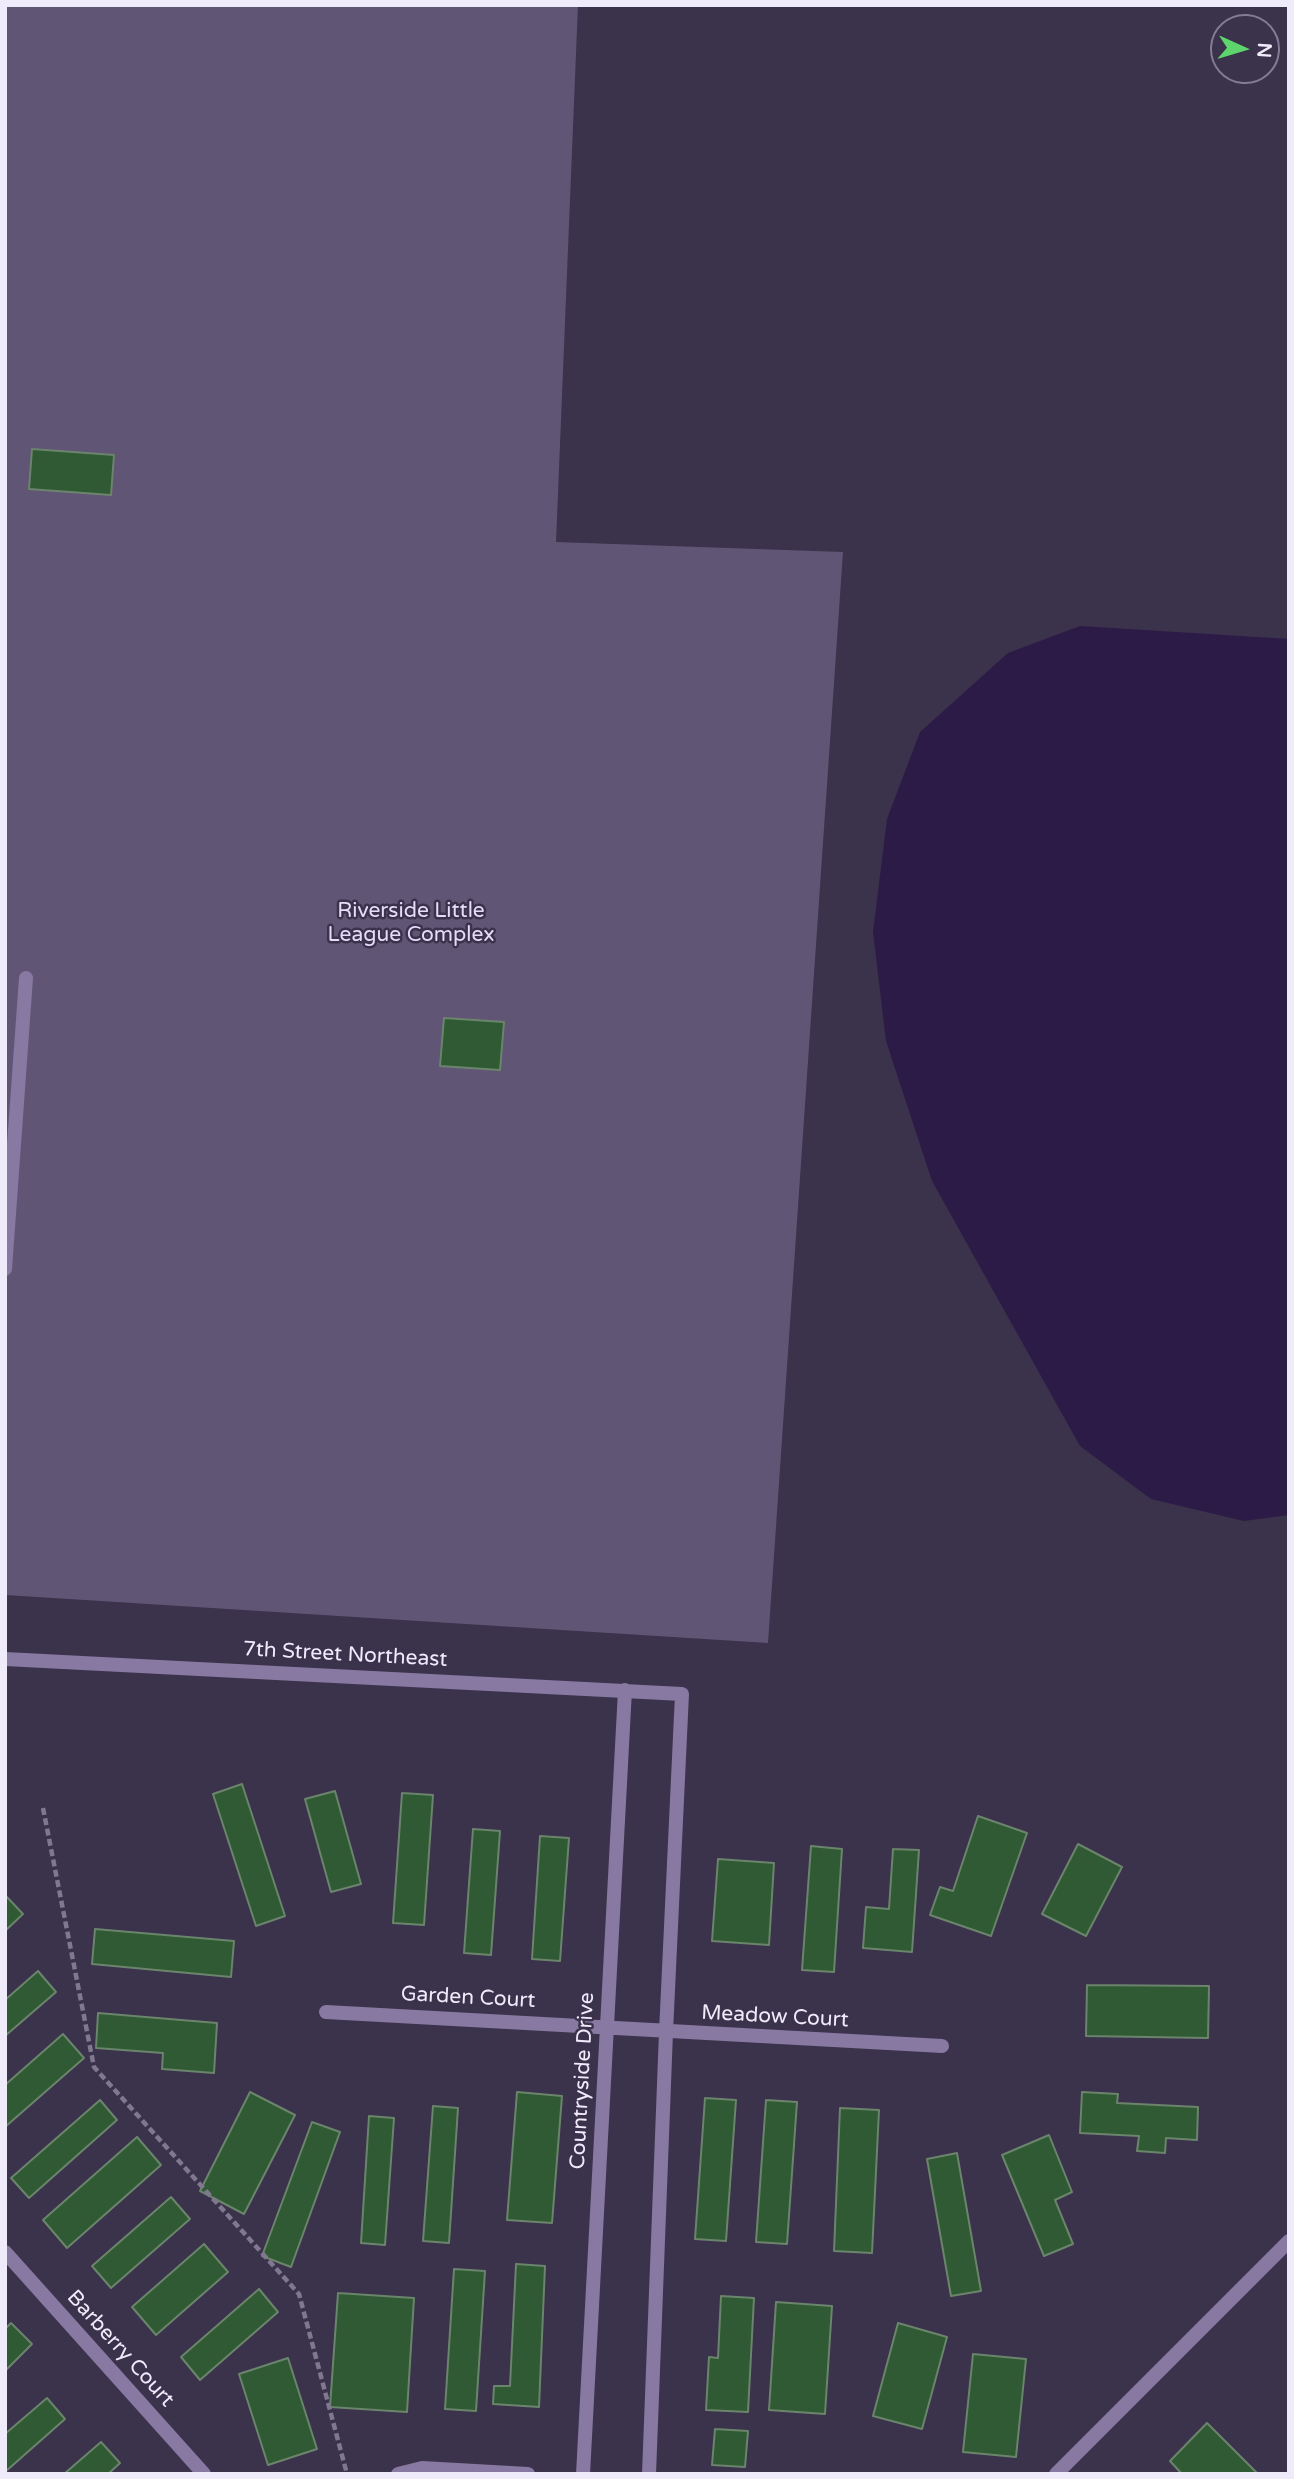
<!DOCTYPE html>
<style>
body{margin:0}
#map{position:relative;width:1294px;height:2479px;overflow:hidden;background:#3b324c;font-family:"Varela Round",sans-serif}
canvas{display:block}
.frame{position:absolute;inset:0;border:7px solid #f0ebfb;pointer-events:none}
.north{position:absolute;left:1210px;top:14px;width:70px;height:70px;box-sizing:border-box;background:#3b324c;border:2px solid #837c92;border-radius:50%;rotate:94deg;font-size:19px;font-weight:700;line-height:28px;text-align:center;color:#f0ebfb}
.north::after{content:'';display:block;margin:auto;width:24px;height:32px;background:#5dd56c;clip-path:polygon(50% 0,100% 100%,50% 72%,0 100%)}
</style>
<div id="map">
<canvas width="1294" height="2479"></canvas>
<div class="frame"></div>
<div class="north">N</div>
</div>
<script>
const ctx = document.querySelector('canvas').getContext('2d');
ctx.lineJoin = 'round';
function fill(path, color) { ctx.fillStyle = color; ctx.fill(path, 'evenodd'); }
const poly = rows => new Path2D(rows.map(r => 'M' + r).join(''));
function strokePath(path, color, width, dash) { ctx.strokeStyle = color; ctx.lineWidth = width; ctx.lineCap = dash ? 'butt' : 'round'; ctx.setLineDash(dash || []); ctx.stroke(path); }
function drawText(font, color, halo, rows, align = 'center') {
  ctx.font = font + ' "Varela Round",sans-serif'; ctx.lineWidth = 5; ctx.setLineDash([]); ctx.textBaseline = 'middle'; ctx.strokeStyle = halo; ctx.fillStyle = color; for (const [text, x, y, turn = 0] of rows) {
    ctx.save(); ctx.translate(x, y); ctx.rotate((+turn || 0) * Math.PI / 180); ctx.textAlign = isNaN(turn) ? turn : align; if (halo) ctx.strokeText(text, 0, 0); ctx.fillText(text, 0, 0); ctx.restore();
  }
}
fill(poly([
 [5,5,578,5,556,542,843,552,768,1643,5,1595]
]), '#605575');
fill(poly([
 [1080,626,1289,639,1289,1515,1244,1521,1151,1499,1080,1446,932,1181,886,1041,873,932,887,819,920,732,1008,653]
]), '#2d1b47');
const building = poly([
 [32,449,114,455,111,495,29,489,32,449],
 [444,1018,504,1022,500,1070,440,1066,444,1018],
 [242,1784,285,1916,256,1926,213,1794,242,1784],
 [335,1791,361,1884,331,1892,305,1799,335,1791],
 [402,1793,433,1795,424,1925,393,1923,402,1793],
 [978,1816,1027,1833,991,1936,930,1915,940,1887,953,1891,978,1816],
 [473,1829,500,1831,491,1955,464,1953,473,1829],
 [540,1836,569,1838,560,1961,532,1959,540,1836],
 [1078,1844,1122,1867,1086,1936,1042,1914,1078,1844],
 [811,1846,842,1849,834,1972,802,1970,811,1846],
 [893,1849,919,1850,912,1952,863,1948,866,1907,889,1909,893,1849],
 [718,1859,774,1863,769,1945,712,1941,718,1859],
 [5,1895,23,1914,5,1931,5,1895],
 [95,1929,234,1941,231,1977,92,1964,95,1929],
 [38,1971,56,1992,5,2036,5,2000,38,1971],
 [1087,1985,1209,1986,1208,2038,1086,2036,1087,1985],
 [98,2013,217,2023,214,2073,162,2069,163,2053,96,2048,98,2013],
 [63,2034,84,2058,5,2127,5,2085,63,2034],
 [250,2092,295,2115,244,2214,200,2191,250,2092],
 [517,2092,562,2096,552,2223,507,2220,517,2092],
 [1082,2092,1118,2094,1117,2103,1198,2107,1197,2140,1166,2138,1165,2153,1137,2151,1139,2136,1080,2133,1082,2092],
 [705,2098,736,2100,726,2241,695,2239,705,2098],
 [100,2100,117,2120,29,2198,11,2178,100,2100],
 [766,2100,797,2102,787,2244,756,2242,766,2100],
 [433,2106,458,2108,449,2243,423,2241,433,2106],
 [840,2108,879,2110,872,2253,834,2251,840,2108],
 [369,2116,394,2118,385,2245,361,2243,369,2116],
 [312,2122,340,2132,291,2267,262,2256,312,2122],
 [1049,2135,1072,2192,1055,2200,1073,2244,1044,2256,1002,2155,1049,2135],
 [137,2137,161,2165,67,2248,43,2220,137,2137],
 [957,2153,981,2291,951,2296,927,2159,957,2153],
 [171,2197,190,2219,111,2288,92,2266,171,2197],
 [204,2244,228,2272,156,2335,132,2307,204,2244],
 [516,2264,545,2266,539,2407,493,2404,494,2386,510,2386,516,2264],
 [454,2269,485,2271,476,2411,445,2409,454,2269],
 [259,2289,278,2312,200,2380,181,2357,259,2289],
 [338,2293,414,2298,407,2412,330,2407,338,2293],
 [721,2296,754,2298,748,2412,706,2410,709,2357,718,2358,721,2296],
 [776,2302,832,2306,825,2414,769,2410,776,2302],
 [11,2323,32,2344,5,2371,5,2329,11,2323],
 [898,2323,947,2337,922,2429,873,2416,898,2323],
 [973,2354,1026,2359,1016,2457,963,2452,973,2354],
 [288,2358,317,2449,268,2465,239,2374,288,2358],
 [47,2398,65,2419,5,2472,5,2434,47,2398],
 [1207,2423,1258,2474,1182,2474,1170,2461,1207,2423],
 [715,2429,748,2431,745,2467,712,2465,715,2429],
 [101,2442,120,2463,108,2474,64,2474,101,2442]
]);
fill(building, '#2f5a33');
strokePath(building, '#6b846c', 2);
strokePath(poly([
 [43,1808,94,2067,299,2294,347,2474]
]), '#80788f', 4.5, [7, 3.5]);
strokePath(poly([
 [5,1269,26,978],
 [1056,2474,1289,2241]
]), '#8779a2', 14);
strokePath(poly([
 [5,1659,682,1694,666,2032,649,2474],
 [326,2012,942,2046],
 [5,2252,204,2474],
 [398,2474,422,2468,528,2474],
 [583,2474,625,1690]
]), '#8779a2', 14);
drawText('21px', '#e5dbfa', '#3b324c', [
 ["Riverside Little",411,911],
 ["League Complex",411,935]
]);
drawText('21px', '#f0ebfb', '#3b324c', [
 ["7th Street Northeast",345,1655,3],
 ["Garden Court",468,1998,3],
 ["Meadow Court",775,2017,3],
 ["Countryside Drive",583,2081,-87],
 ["Barberry Court",120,2349,48]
]);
</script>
